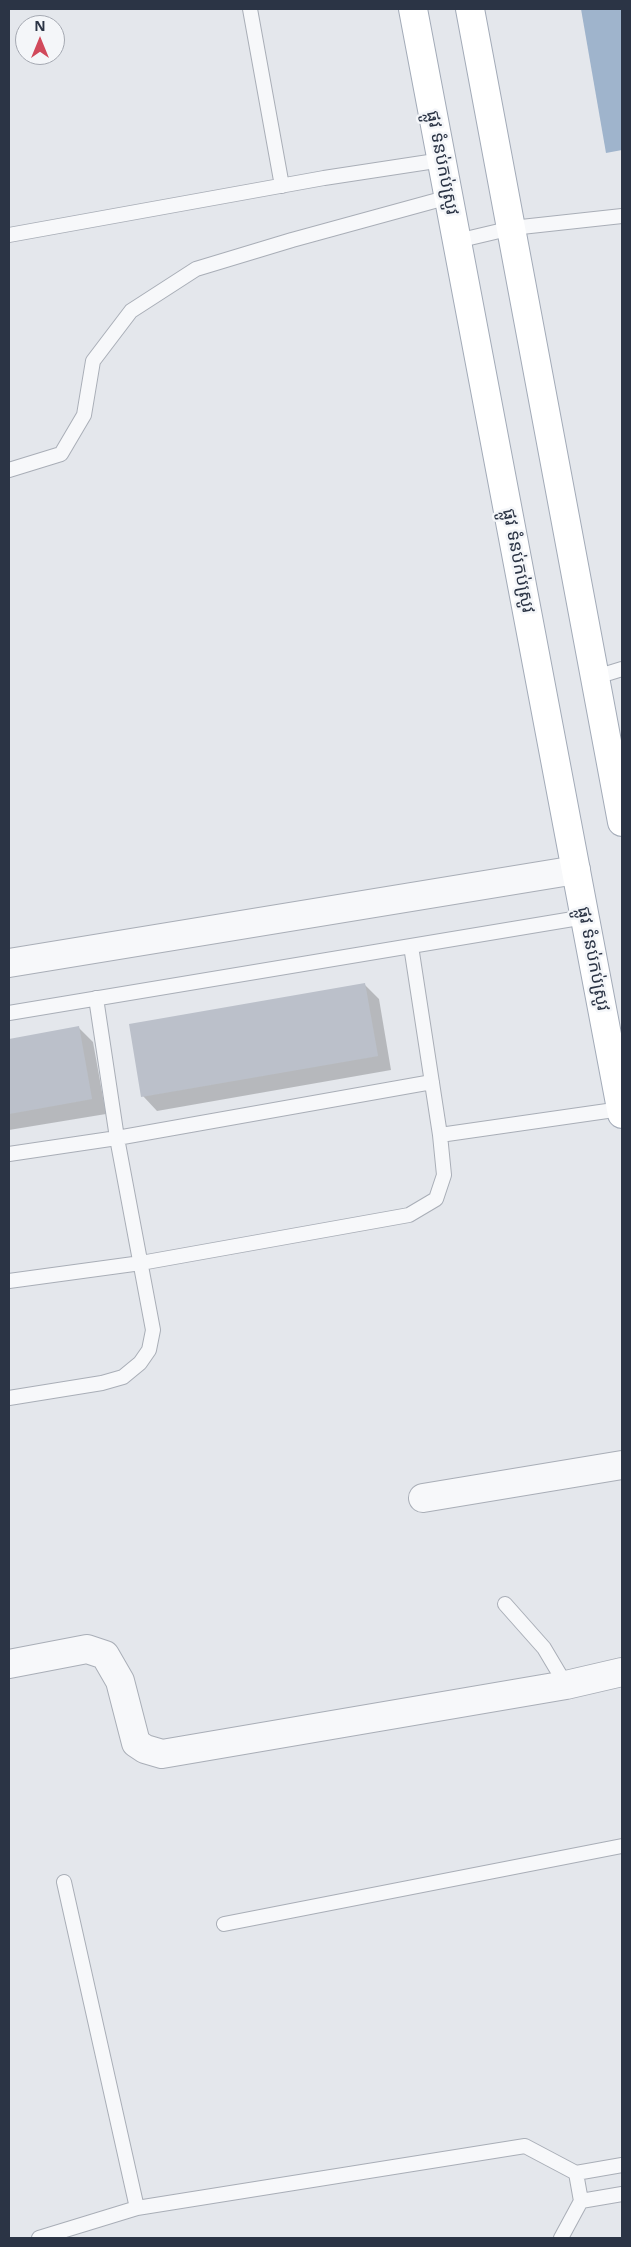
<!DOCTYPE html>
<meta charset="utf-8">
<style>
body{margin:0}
#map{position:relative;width:631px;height:2247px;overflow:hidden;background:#e4e7ec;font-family:"Open Sans",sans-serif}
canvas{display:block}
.frame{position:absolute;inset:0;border:10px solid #2b3445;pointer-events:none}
.north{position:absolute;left:15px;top:15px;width:50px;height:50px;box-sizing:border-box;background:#f4f6f9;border:1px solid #a4a8b1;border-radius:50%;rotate:0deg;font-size:14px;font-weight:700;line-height:20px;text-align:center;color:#2b3445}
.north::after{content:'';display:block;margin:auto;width:18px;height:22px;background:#d1495b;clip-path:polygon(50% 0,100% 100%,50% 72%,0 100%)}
</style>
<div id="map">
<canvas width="631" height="2247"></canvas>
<div class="frame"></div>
<div class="north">N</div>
</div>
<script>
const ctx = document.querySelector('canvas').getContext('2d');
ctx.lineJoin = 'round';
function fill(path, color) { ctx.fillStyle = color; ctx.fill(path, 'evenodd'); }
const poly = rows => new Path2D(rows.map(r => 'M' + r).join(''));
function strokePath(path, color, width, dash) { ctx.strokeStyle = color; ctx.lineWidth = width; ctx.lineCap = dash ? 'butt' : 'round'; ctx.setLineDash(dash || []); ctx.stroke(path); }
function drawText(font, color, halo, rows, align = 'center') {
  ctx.font = font + ' "Open Sans","Noto Sans Khmer",sans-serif'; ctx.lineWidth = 5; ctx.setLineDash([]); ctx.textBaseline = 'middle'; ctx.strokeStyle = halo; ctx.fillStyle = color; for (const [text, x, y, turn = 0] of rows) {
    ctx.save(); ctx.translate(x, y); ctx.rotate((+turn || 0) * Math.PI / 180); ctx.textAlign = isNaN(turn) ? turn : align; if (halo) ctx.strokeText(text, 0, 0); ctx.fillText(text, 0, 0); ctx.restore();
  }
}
fill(poly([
 [581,9,621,9,622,150,606,153]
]), '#9fb4cc');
fill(poly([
 [364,984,379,999,391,1070,157,1111,143,1096],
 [79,1028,93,1042,106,1114,9,1130,9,1040]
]), '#0003');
fill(poly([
 [365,983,378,1056,141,1097,129,1024],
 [79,1026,92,1099,9,1114,9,1039]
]), '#bbc0ca');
const service = poly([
 [250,9,282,186],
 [9,235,324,178,442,160],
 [457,241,512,228,622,216],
 [9,470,61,454,84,415,93,361,131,311,196,269,292,240,449,197],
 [596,677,622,669],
 [9,1013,585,917],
 [440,1135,621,1109],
 [9,1154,117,1138,432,1082],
 [9,1281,141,1263,409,1215,436,1199,444,1175,440,1135,411,946],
 [9,1398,102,1383,123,1377,140,1363,149,1350,153,1330,117,1138,96,998],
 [505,1604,544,1648,566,1685],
 [64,1882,137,2208],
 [224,1924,622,1846],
 [581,2201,622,2194],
 [39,2238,137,2208,525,2146,576,2173,622,2165],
 [561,2238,581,2201,576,2173]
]);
const minor = poly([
 [9,963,576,870],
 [423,1498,622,1465],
 [9,1664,87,1649,105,1655,120,1681,136,1743,145,1749,162,1754,566,1685,622,1672]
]);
const primary = poly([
 [413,9,622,1114],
 [470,9,622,822]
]);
strokePath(service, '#a9aeb7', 16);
strokePath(minor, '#a9aeb7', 30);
strokePath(primary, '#a3abb8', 30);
strokePath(service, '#f7f8fa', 14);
strokePath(minor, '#f7f8fa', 28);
strokePath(primary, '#fff', 28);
drawText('18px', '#2b3445', '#f4f6f9', [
 ["ផ្លូវ ទំនប់កប់ស្រូវ",442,163,79],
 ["ផ្លូវ ទំនប់កប់ស្រូវ",518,561,79],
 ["ផ្លូវ ទំនប់កប់ស្រូវ",593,959,79]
]);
</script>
